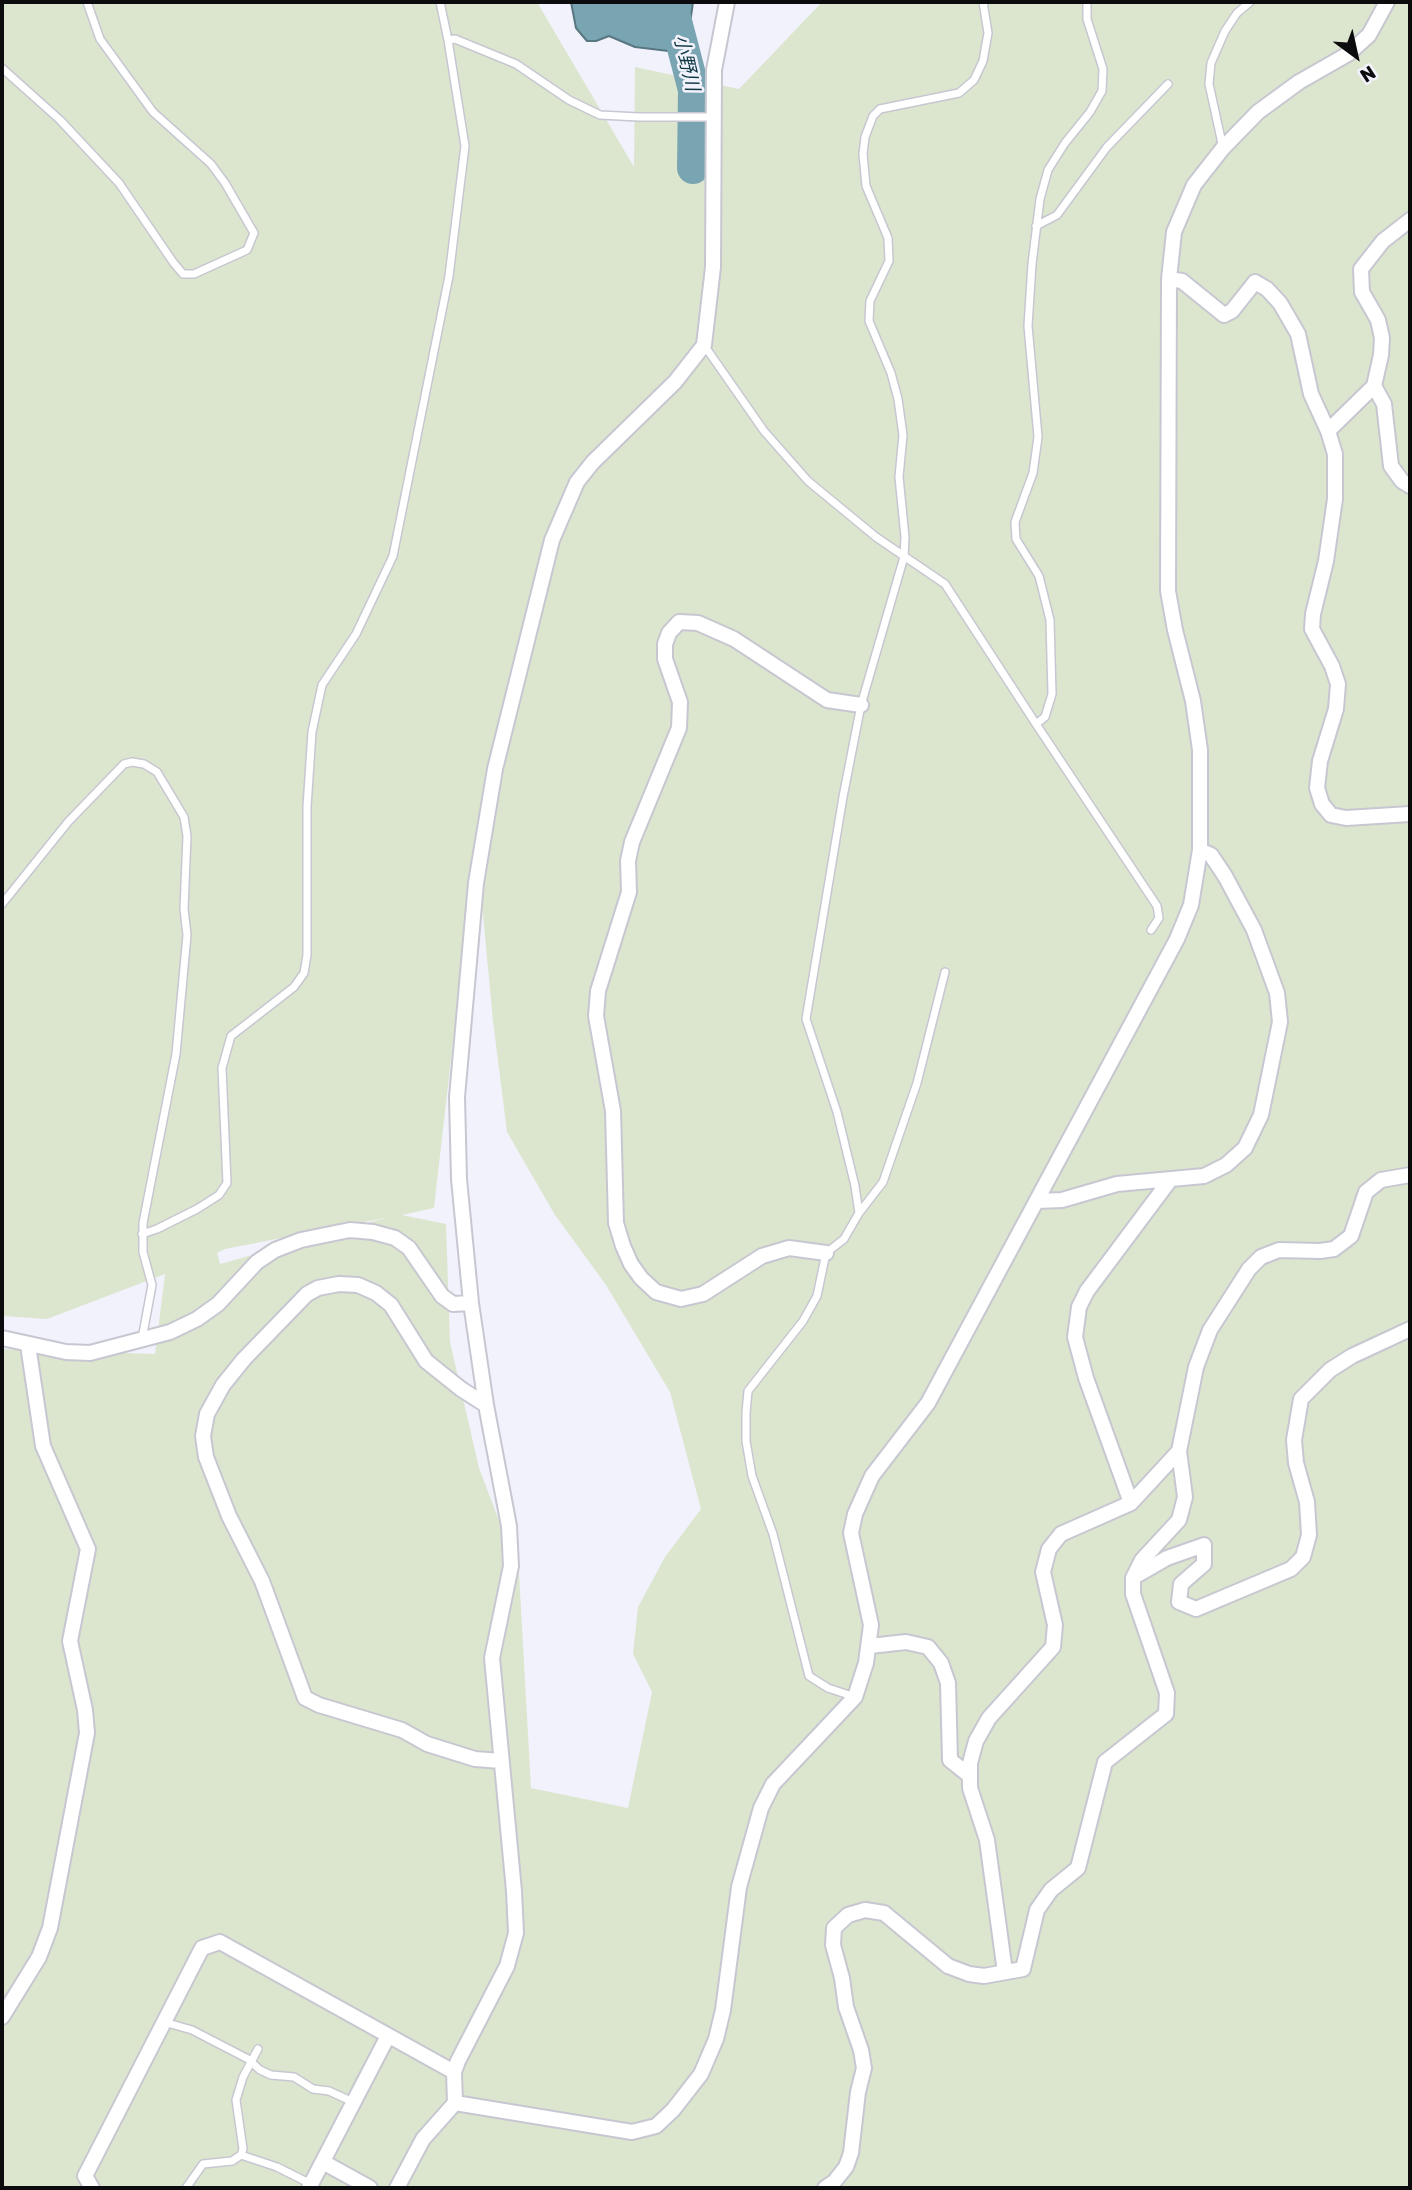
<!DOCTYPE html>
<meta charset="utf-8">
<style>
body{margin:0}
#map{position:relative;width:1412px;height:2190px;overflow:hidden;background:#f2f2fc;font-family:Rubik,sans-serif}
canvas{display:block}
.frame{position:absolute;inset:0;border:4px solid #0c0c0f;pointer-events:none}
.north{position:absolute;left:1321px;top:21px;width:70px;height:70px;-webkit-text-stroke:5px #f2f2fc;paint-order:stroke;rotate:147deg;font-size:19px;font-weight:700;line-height:28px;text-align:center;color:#0c0c0f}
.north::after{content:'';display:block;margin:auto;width:24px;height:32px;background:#0c0c0f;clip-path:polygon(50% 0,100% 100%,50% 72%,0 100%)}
</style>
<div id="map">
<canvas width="1412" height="2190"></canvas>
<div class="frame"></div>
<div class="north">N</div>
</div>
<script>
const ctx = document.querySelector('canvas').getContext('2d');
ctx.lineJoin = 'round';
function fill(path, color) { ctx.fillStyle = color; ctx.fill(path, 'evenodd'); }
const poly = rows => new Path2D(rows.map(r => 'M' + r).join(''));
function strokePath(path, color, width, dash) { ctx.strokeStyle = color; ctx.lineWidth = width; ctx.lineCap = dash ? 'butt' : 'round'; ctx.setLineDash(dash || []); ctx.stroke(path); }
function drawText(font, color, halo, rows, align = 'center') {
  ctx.font = font + ' Rubik,"Noto Sans JP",sans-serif'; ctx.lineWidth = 5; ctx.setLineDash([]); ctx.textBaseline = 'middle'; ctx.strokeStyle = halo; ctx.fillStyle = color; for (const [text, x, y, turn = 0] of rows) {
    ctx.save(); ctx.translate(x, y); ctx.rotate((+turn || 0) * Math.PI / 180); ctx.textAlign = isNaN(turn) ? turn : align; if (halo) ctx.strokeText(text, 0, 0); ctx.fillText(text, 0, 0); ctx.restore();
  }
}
fill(poly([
 [2,2,537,2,634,167,635,67,739,89,822,2,1410,2,1410,2188,2,2188,2,1349,155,1354,165,1274,47,1319,2,1316],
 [476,841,493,1021,507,1132,555,1215,606,1285,670,1392,701,1509,665,1557,638,1607,633,1654,652,1692,628,1808,531,1788,519,1573,479,1468,450,1342,446,1224,402,1215,434,1208],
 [385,1218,220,1264,217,1253,225,1249]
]), '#dce6cf');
const water = poly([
 [571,2,693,2,687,45,698,88,691,91,682,59,677,52,635,47,609,36,596,41,587,41,576,28,571,2]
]);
fill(water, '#79a5b2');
strokePath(water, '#587781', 2);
strokePath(poly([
 [671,2,694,90,693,168]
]), '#79a5b2', 32);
const service = poly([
 [448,40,455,39,516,64,569,100,600,115,639,117,712,117],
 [2,68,60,120,119,183,173,262,183,274,194,274,247,250,254,233,225,183,211,164,153,112,100,39,87,2],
 [1223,148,1209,84,1211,63,1225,31,1237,13,1250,2],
 [1036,226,1057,215,1107,147,1168,84],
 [704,345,764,431,808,481,876,537,945,584,1036,724,1045,717,1052,694,1050,620,1039,576,1016,539,1015,522,1033,473,1038,437,1028,326,1032,264,1040,199,1048,170,1065,143,1090,112,1102,91,1103,69,1087,19,1087,2],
 [1036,724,1157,906,1159,918,1151,930],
 [2,904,68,822,124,764,132,762,144,764,157,772,184,817,187,836,184,909,187,935,176,1054,143,1223,143,1252,152,1285,142,1339],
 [859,1213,883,1182,917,1083,945,972],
 [142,1234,157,1229,197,1209,219,1195,227,1183,222,1068,231,1036,294,987,304,973,307,955,307,807,312,732,322,685,356,634,393,556,449,276,465,146,448,40,440,2],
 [855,1697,828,1688,809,1676,773,1534,752,1476,746,1441,746,1413,748,1391,803,1321,817,1296,826,1253,844,1239,859,1213,855,1186,837,1112,806,1019,843,797,861,705,904,557,905,537,899,477,903,435,898,399,891,373,869,321,870,301,889,261,888,238,866,186,863,154,865,137,873,116,880,109,959,93,974,80,983,61,988,33,983,2],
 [164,2022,192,2030,248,2059,260,2070,271,2075,294,2077,313,2089,329,2091,353,2102],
 [241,2155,277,2167,311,2184],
 [186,2188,203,2164,232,2161,241,2155,243,2149,236,2100,243,2077,258,2049]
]);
const minor = poly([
 [1169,279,1182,281,1224,315,1232,311,1255,282,1267,289,1280,303,1298,334,1311,394,1328,431,1335,454,1335,499,1326,561,1313,614,1312,629,1332,666,1338,684,1336,709,1320,761,1317,788,1322,804,1331,815,1346,818,1410,814],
 [1374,386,1384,404,1391,466,1402,481,1410,486],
 [1328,431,1374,386,1381,355,1382,338,1378,320,1362,292,1361,269,1383,241,1410,220],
 [1037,1201,1062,1200,1117,1184,1204,1176,1226,1165,1245,1148,1261,1115,1280,1022,1277,993,1254,930,1225,876,1211,855,1200,850],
 [826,1253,789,1248,762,1256,703,1294,681,1299,656,1292,641,1278,631,1264,623,1246,616,1223,613,1111,596,1016,598,991,629,892,628,861,632,842,679,728,680,702,665,659,665,644,669,633,679,622,698,623,734,639,827,700,861,705],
 [2,1338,66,1352,90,1353,170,1332,197,1319,218,1304,257,1262,275,1250,301,1240,350,1230,373,1232,395,1238,409,1248,442,1296,453,1304,471,1303],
 [486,1405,461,1389,426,1361,391,1305,376,1293,358,1285,339,1284,318,1288,307,1294,244,1359,223,1385,207,1414,203,1436,206,1457,229,1516,262,1581,305,1698,319,1705,402,1730,427,1744,475,1759,501,1761],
 [1131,1503,1086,1378,1075,1337,1079,1307,1087,1291,1170,1180],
 [1134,1577,1167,1558,1204,1545,1204,1564,1181,1584,1179,1602,1196,1609,1291,1569,1303,1557,1309,1535,1307,1502,1296,1463,1294,1440,1301,1399,1330,1370,1352,1356,1410,1329],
 [870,1646,906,1642,928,1647,941,1663,948,1683,950,1760,970,1776],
 [1005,1972,987,1840,970,1788,970,1763,976,1741,989,1718,1053,1647,1055,1625,1043,1572,1049,1549,1061,1534,1131,1503,1179,1451,1196,1367,1210,1330,1249,1269,1261,1257,1279,1250,1320,1251,1334,1249,1351,1236,1366,1192,1381,1180,1410,1175],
 [2,2017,39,1957,50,1928,87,1733,85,1710,70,1641,88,1549,43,1446,28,1345],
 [455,2103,632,2132,656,2126,673,2110,701,2074,716,2039,723,2010,739,1887,761,1808,773,1784,855,1697,866,1663,871,1625,851,1533,855,1514,872,1476,928,1403,1177,939,1191,905,1200,850,1200,750,1193,701,1175,630,1168,591,1169,279,1174,232,1194,185,1223,148,1258,112,1299,82,1348,54,1369,35,1387,2],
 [323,2162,370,2188],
 [92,2188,85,2176,202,1948,220,1942,454,2072],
 [309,2188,388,2036],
 [397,2188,423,2139,455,2103,454,2072,458,2061,507,1966,516,1933,514,1891,492,1658,511,1566,509,1526,486,1405,471,1303,459,1179,457,1097,476,883,495,769,552,540,577,482,593,462,675,382,704,345,713,267,714,70,727,2],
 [825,2188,834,2182,846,2167,851,2153,858,2092,864,2068,861,2050,846,2007,842,1978,833,1945,834,1928,848,1915,865,1910,884,1913,948,1966,969,1974,984,1976,1023,1969,1037,1910,1051,1890,1078,1868,1105,1762,1166,1714,1167,1693,1133,1594,1133,1578,1142,1560,1179,1520,1185,1497,1179,1451]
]);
strokePath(service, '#c7c7d1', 10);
strokePath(minor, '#c7c7d1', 18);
strokePath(service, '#fff', 7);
strokePath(minor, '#fff', 14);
drawText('italic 19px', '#103944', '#f2f2fc', [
 ["小野川",686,63,77]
]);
</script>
